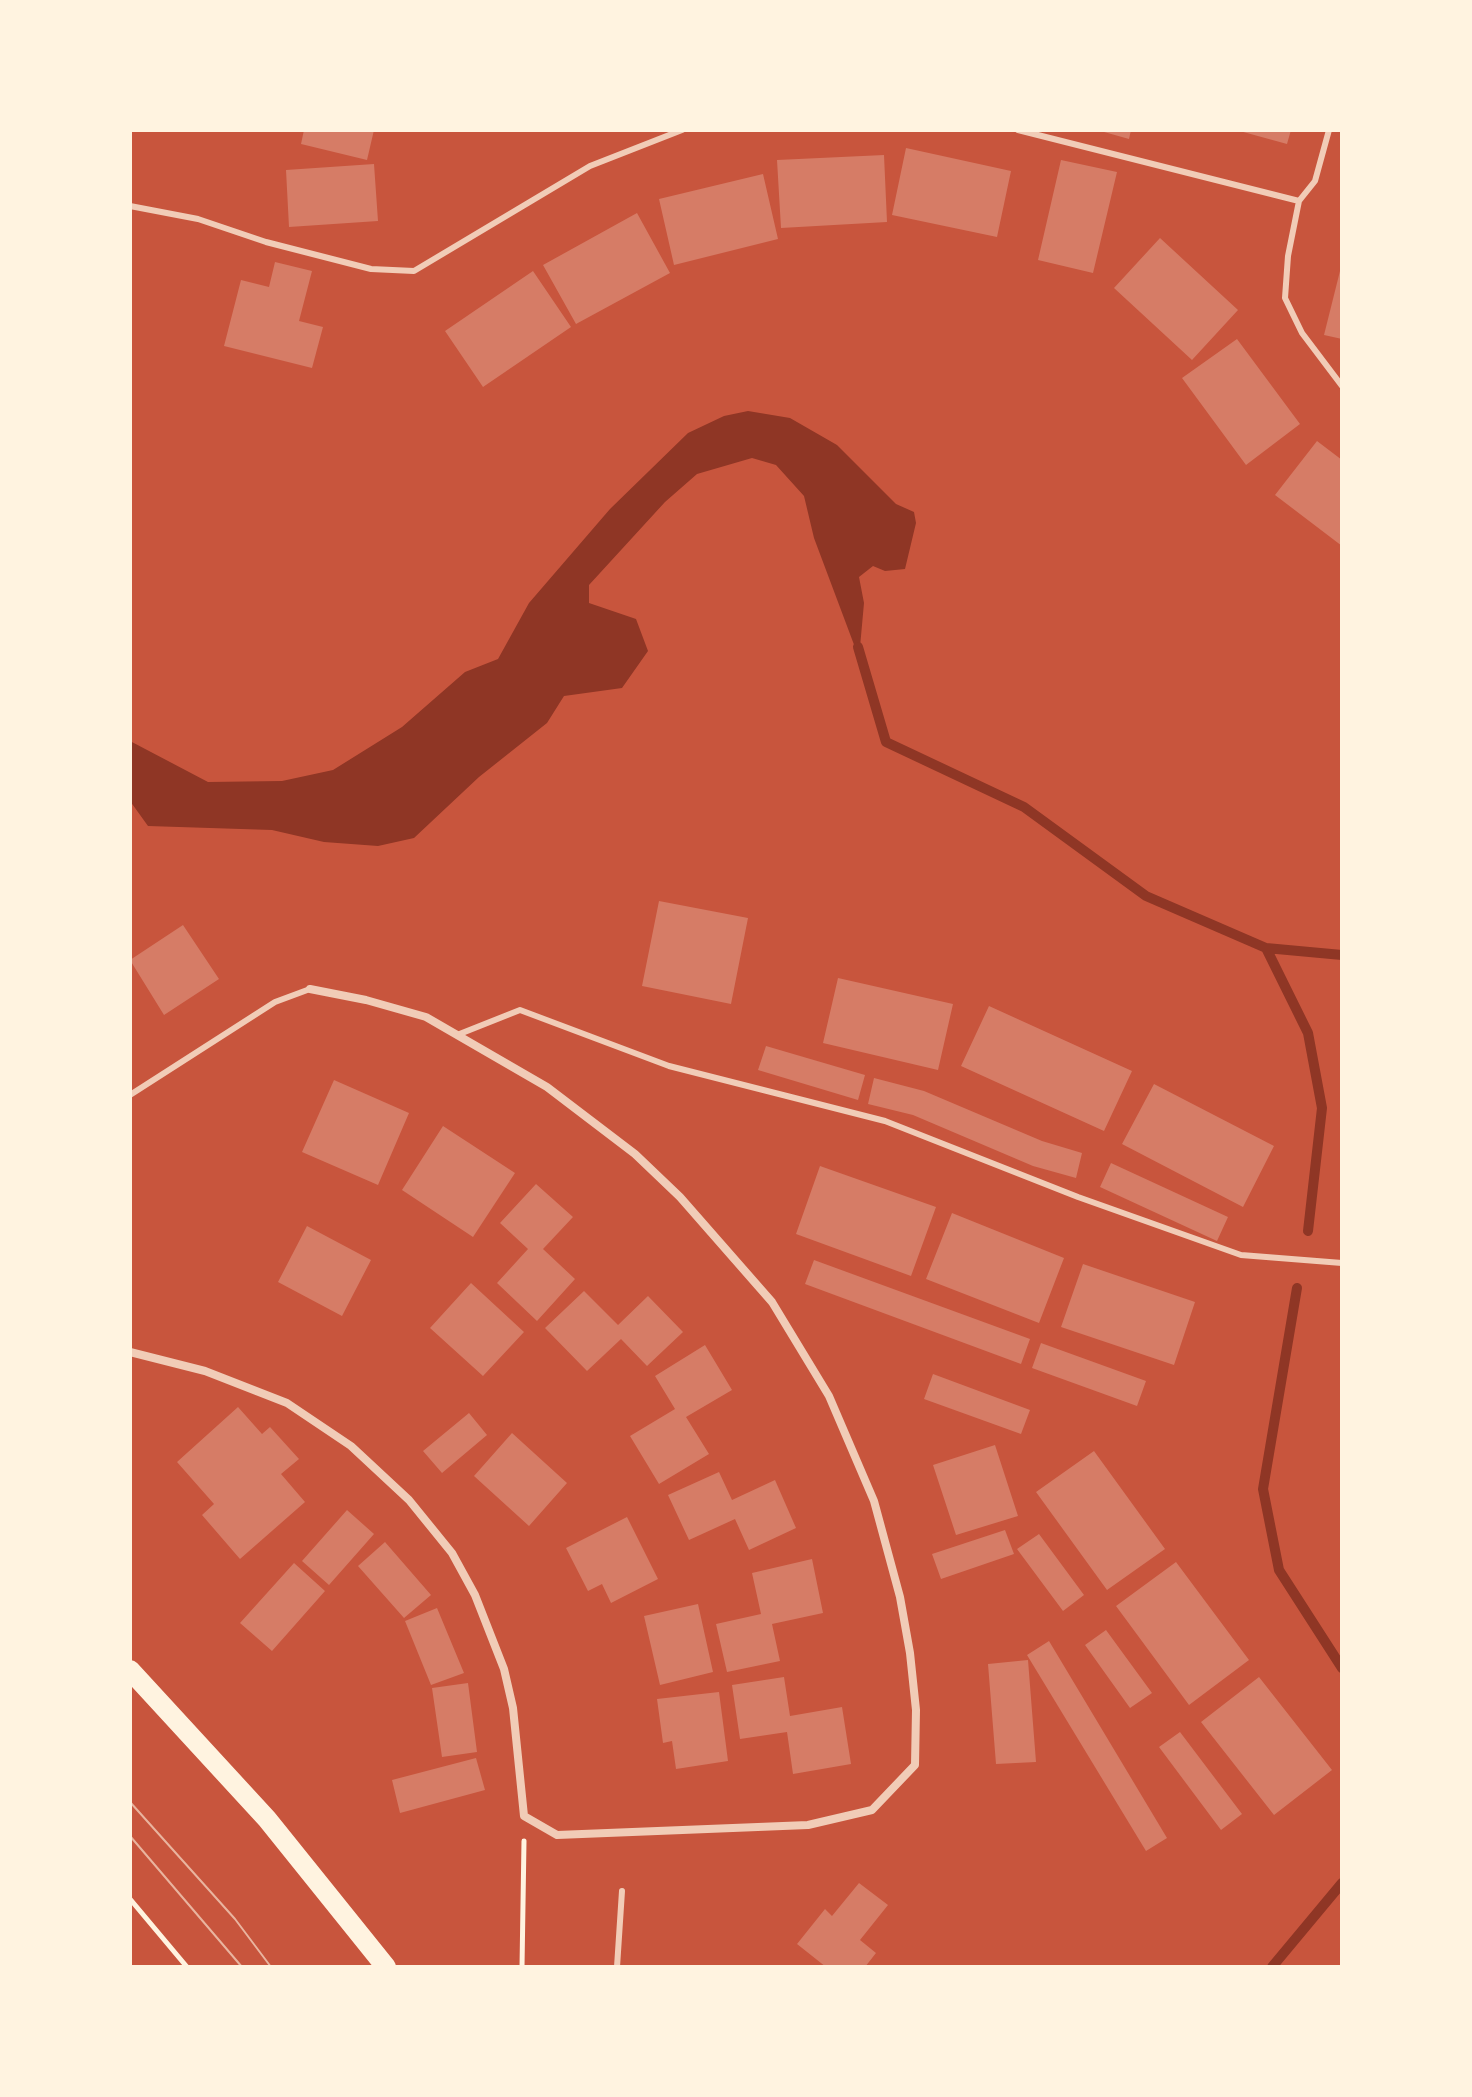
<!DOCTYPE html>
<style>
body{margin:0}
#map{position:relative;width:1472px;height:2097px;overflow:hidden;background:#c8553d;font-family:Rubik,sans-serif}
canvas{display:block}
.frame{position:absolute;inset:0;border:132px solid #fff3e0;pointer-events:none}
</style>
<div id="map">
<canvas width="1472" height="2097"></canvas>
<div class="frame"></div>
</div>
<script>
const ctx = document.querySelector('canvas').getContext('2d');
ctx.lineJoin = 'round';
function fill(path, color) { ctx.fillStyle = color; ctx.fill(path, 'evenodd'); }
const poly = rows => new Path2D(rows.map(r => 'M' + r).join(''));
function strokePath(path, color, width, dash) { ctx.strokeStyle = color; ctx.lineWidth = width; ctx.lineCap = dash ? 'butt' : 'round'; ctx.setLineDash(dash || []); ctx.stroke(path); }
fill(poly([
 [748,411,790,418,837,445,896,504,914,512,916,523,905,569,885,571,873,566,859,577,864,603,859,658,814,538,804,496,776,465,752,458,697,474,665,502,589,585,589,603,636,619,648,651,622,688,564,696,547,723,479,777,414,838,378,846,324,842,272,830,148,826,130,801,130,741,208,782,282,781,333,770,402,727,465,672,498,659,529,603,610,509,688,433,724,416]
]), '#8f3625');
strokePath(poly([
 [858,647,886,742,1024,807,1146,896,1266,948,1342,955],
 [1266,948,1308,1033,1322,1108,1308,1231],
 [1297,1288,1263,1489,1279,1570,1342,1668],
 [1272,1967,1342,1883]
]), '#8f3625', 10);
fill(poly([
 [304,130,374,130,367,160,301,144],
 [1097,130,1131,130,1129,139],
 [1236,130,1291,130,1287,144],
 [906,148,1011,171,997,237,892,215],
 [884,155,887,222,781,228,777,160],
 [1061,160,1117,172,1093,273,1038,260],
 [374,164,378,221,289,227,286,170],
 [763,174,778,239,674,265,659,199],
 [637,213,670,273,576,324,543,265],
 [1160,238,1238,310,1192,360,1114,288],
 [275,262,312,271,299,321,323,327,312,368,224,346,241,280,269,287],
 [1341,267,1342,267,1342,339,1324,335],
 [533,271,571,327,483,387,445,331],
 [1237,339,1300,424,1246,465,1182,378],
 [1317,441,1342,460,1342,546,1275,495],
 [659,901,748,918,731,1004,642,986],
 [183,925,219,979,164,1015,130,960],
 [838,978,953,1004,938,1070,823,1043],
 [989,1006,1132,1071,1104,1131,961,1066],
 [766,1046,865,1075,858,1100,758,1070],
 [874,1078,924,1091,1042,1141,1082,1153,1076,1178,1033,1166,913,1115,868,1104],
 [334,1080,409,1113,378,1185,302,1152],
 [1154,1084,1274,1146,1243,1207,1122,1144],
 [443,1126,515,1173,473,1237,402,1190],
 [1111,1163,1228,1217,1217,1241,1100,1187],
 [820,1166,936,1207,911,1276,796,1234],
 [536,1184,573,1217,543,1249,575,1279,537,1321,497,1283,528,1249,500,1223],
 [952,1213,1064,1258,1039,1323,926,1279],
 [307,1226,371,1260,342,1316,278,1282],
 [814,1260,1030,1339,1021,1364,805,1284],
 [1083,1264,1195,1302,1174,1365,1061,1327],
 [471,1283,524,1332,483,1376,430,1328],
 [584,1291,618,1325,648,1296,683,1332,647,1366,621,1339,587,1371,545,1328],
 [1041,1343,1146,1381,1137,1406,1032,1368],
 [705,1345,732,1390,686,1417,709,1454,659,1484,630,1436,675,1409,655,1376],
 [933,1374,1030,1410,1021,1434,924,1399],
 [238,1407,262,1434,270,1427,299,1459,281,1474,305,1502,240,1559,202,1515,214,1504,177,1462],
 [469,1413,487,1435,442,1473,423,1451],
 [512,1433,567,1483,529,1526,474,1476],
 [995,1445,1018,1516,956,1535,933,1465],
 [1094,1451,1165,1549,1107,1590,1036,1492],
 [719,1472,732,1500,775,1480,796,1528,749,1550,735,1519,689,1540,668,1495],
 [347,1510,374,1534,329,1585,302,1561],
 [627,1517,658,1579,611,1603,602,1584,588,1591,566,1548],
 [1005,1530,1014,1554,941,1579,932,1554],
 [1039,1534,1084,1595,1063,1611,1017,1549],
 [385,1542,431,1595,404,1618,358,1566],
 [812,1559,823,1613,772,1624,780,1661,727,1672,716,1624,761,1614,752,1573],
 [1176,1562,1249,1660,1189,1705,1116,1606],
 [294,1563,325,1591,272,1651,240,1623],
 [698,1604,713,1672,660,1685,644,1616],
 [437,1608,464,1673,431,1685,405,1621],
 [1106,1630,1152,1693,1130,1708,1085,1645],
 [1049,1641,1167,1838,1146,1851,1027,1655],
 [1028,1660,1036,1762,996,1764,988,1664],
 [784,1677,790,1716,842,1707,851,1764,793,1774,787,1732,740,1739,732,1685],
 [1259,1677,1332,1770,1274,1815,1201,1722],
 [468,1683,477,1752,442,1757,432,1688],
 [719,1692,728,1761,676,1769,672,1741,663,1743,657,1699],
 [1180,1732,1242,1814,1221,1830,1159,1747],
 [476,1758,485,1790,400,1813,392,1780],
 [859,1883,888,1905,860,1940,876,1953,865,1967,826,1967,797,1944,825,1909,832,1916]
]), '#d67c66');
strokePath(poly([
 [130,1899,187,1967],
 [522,1967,524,1841]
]), '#fff3e0', 5);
strokePath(poly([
 [1018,130,1299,201],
 [1329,130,1315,181,1299,201,1288,256,1285,298,1302,333,1342,386],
 [130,206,198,219,266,242,371,269,414,271,590,166,682,130],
 [457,1035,520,1010,669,1066,885,1121,1078,1197,1241,1255,1342,1263],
 [130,1095,275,1002,310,989],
 [617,1967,622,1891]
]), '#f1ccb7', 6);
strokePath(poly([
 [130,1352,205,1371,287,1403,351,1446,409,1500,452,1553,475,1595,504,1669,513,1708,524,1816,557,1835,808,1825,872,1810,915,1765,916,1710,910,1653,900,1597,874,1501,829,1396,772,1302,680,1197,635,1154,547,1087,426,1017,366,1000,310,989]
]), '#f1ccb7', 8);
strokePath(poly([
 [130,1670,267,1819,386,1967]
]), '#fff3e0', 20);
strokePath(poly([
 [130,1802,235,1919,271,1967],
 [130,1836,242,1967]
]), '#e9b49f', 2);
</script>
